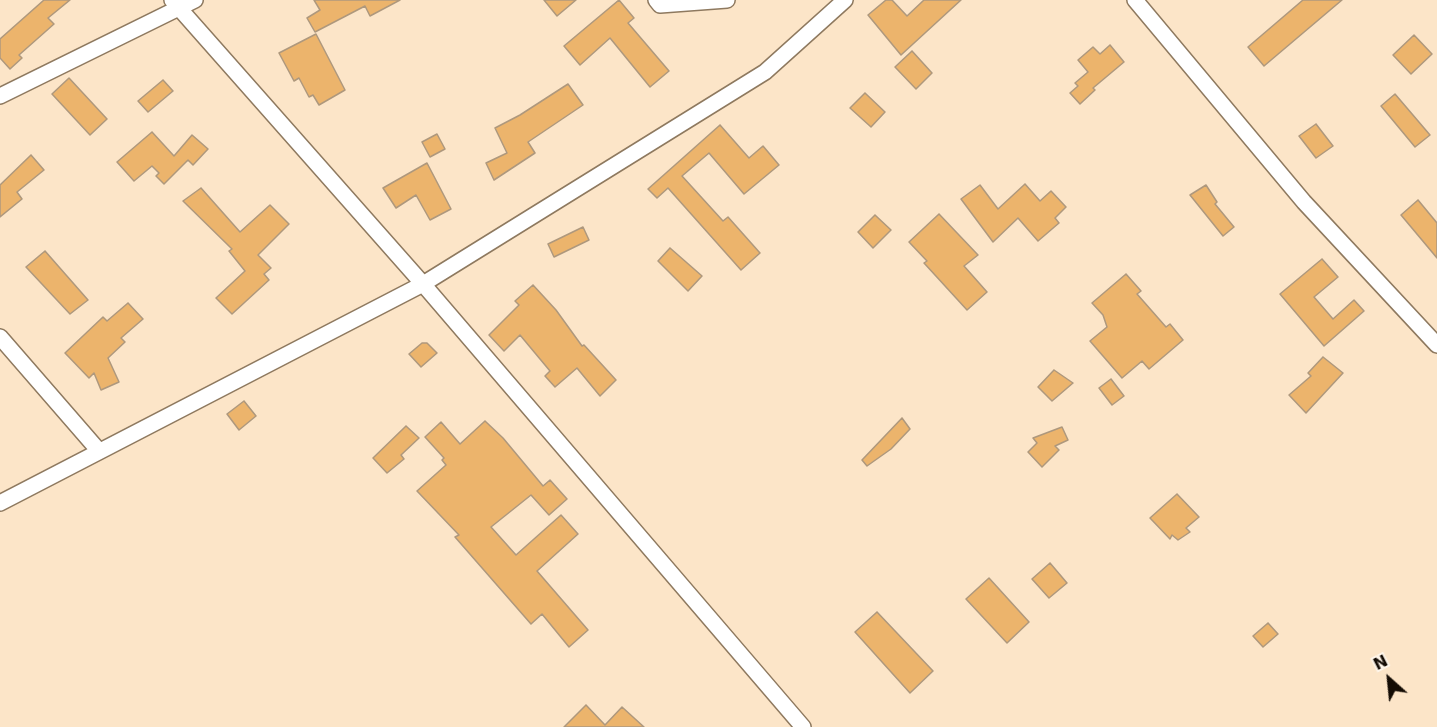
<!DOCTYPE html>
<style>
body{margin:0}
#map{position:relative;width:1437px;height:727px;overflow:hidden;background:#fce5c8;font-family:"DejaVu Sans",sans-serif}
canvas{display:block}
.north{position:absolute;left:1359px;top:649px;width:60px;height:60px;-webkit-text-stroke:4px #fef5e9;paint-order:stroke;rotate:333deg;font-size:16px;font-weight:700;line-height:24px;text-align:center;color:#140c04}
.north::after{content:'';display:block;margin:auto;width:21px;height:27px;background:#140c04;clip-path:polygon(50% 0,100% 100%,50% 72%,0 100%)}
</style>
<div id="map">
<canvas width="1437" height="727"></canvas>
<div class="north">N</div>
</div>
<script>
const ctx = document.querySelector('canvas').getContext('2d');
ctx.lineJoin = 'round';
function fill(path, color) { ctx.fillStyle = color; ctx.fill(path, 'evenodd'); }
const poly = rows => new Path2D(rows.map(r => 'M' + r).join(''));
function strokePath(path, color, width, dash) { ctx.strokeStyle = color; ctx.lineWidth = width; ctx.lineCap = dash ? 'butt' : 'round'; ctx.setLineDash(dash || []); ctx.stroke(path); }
const building = poly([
 [44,0,70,0,48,18,54,24,19,55,22,58,10,69,0,58,0,39,44,0],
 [314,0,400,0,370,16,365,6,315,32,307,18,320,10,314,0],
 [544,0,576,0,557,16,544,0],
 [619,0,634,18,628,23,669,71,650,87,610,38,580,65,564,46,619,0],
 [886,0,892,0,907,16,924,0,961,0,901,55,868,15,886,0],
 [1303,0,1342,0,1264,66,1248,47,1303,0],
 [316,34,345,90,319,105,313,95,309,97,299,78,294,81,279,53,316,34],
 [1414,35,1432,54,1411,74,1393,55,1414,35],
 [1110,45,1124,62,1093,88,1095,90,1080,104,1070,93,1078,86,1075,83,1088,72,1078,60,1093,47,1100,54,1110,45],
 [912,51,932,73,916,89,895,67,912,51],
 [69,78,107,119,90,135,52,94,69,78],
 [163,80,173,91,148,112,138,101,163,80],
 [568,84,583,105,528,142,535,153,494,180,486,163,507,153,495,128,520,115,568,84],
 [865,93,885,112,871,127,850,108,865,93],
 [1395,94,1430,135,1415,147,1381,106,1395,94],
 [1316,124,1333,146,1316,158,1299,136,1316,124],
 [720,125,749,158,763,146,779,165,744,194,709,153,682,176,723,221,728,217,760,253,741,270,668,188,657,198,648,189,720,125],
 [152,132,174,156,192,135,208,149,193,165,188,160,164,184,156,176,159,173,152,166,134,181,117,162,152,132],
 [437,134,445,149,430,157,422,142,437,134],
 [31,155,44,170,17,192,22,199,0,217,0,185,31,155],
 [427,163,451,209,430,220,416,195,396,208,383,188,427,163],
 [1025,184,1040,201,1051,191,1066,207,1055,218,1059,223,1038,241,1018,218,993,242,961,199,980,185,998,209,1025,184],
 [1206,185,1217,202,1215,204,1234,227,1223,236,1190,195,1206,185],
 [201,188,240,232,270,205,289,224,258,255,271,268,264,274,269,280,232,314,216,298,245,271,229,251,232,249,183,201,201,188],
 [1418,200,1437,223,1437,258,1401,215,1418,200],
 [939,214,978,255,964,266,987,292,967,310,924,263,927,261,909,242,939,214],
 [875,215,891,230,873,248,858,232,875,215],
 [583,227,589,240,554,257,548,244,583,227],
 [670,248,702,276,688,291,658,261,670,248],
 [45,251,88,300,70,314,26,267,45,251],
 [1322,259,1338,277,1314,297,1333,319,1354,300,1364,311,1324,346,1280,294,1322,259],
 [1126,274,1141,291,1137,294,1166,327,1170,324,1183,340,1149,369,1142,361,1122,378,1090,341,1107,327,1103,315,1092,303,1126,274],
 [533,285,556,310,582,346,584,345,616,380,600,396,577,368,555,387,545,376,550,371,520,335,504,351,489,335,519,305,515,301,533,285],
 [128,303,143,319,121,338,125,342,108,358,119,382,101,390,94,373,89,378,65,353,103,317,107,321,128,303],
 [422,343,427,343,437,353,421,367,409,354,422,343],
 [1323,357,1343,373,1306,413,1289,395,1311,376,1308,373,1323,357],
 [1054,370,1073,383,1052,401,1038,387,1054,370],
 [1111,379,1124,396,1112,405,1099,388,1111,379],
 [244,401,256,416,239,430,227,414,244,401],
 [902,418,910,429,891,449,867,466,862,460,902,418],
 [485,421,503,438,543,486,550,480,567,499,549,515,531,495,491,527,516,555,561,515,578,534,537,571,588,630,569,647,542,614,531,624,455,537,459,535,417,491,446,465,442,460,444,458,425,437,441,422,460,444,485,421],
 [406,426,419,438,401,455,404,459,387,473,373,458,406,426],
 [1062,427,1068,440,1055,446,1059,450,1042,467,1028,452,1037,443,1033,438,1062,427],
 [1177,494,1199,517,1186,528,1190,532,1178,540,1172,535,1170,539,1150,518,1177,494],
 [1050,563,1067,583,1049,598,1032,579,1050,563],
 [989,578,1029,622,1007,643,966,599,989,578],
 [877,612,933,671,910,693,855,632,877,612],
 [1268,623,1278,634,1263,647,1253,636,1268,623],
 [586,705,605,725,622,707,644,727,564,727,586,705]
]);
fill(building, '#ecb46c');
strokePath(building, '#ae987d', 1.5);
const street = poly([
 [172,0,423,284,803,727],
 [656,0,660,5,727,0],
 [1135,0,1304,202,1437,345],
 [0,96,195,0],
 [0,337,99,451],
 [0,503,423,284,765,72,845,0]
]);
strokePath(street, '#8e795f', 18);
strokePath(street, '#fff', 15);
</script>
